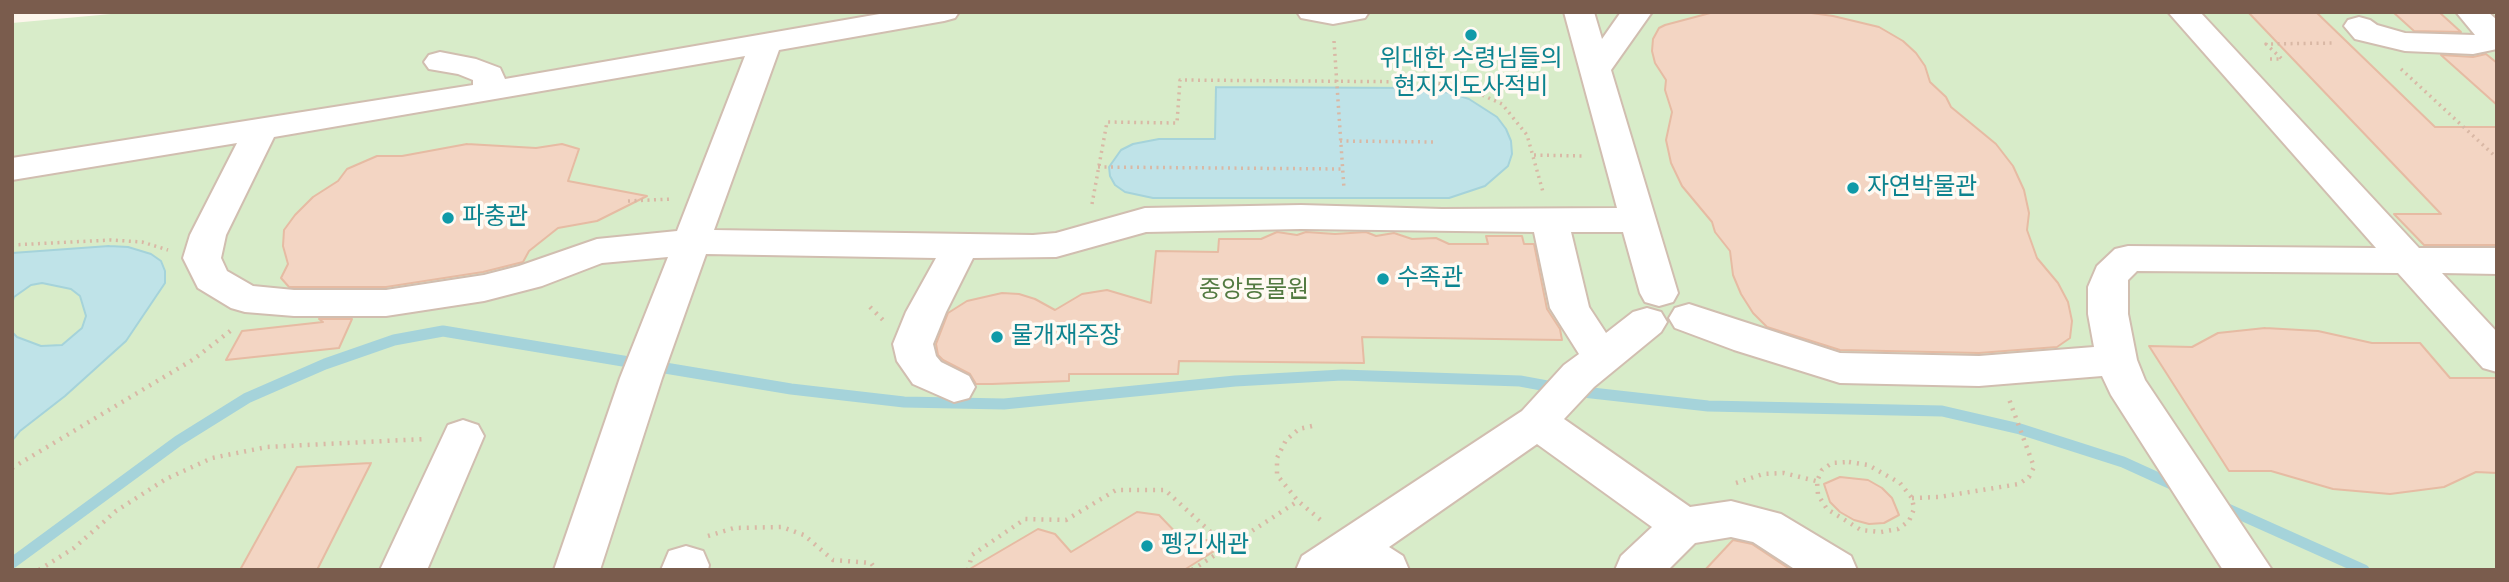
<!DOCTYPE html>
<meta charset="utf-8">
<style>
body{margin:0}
#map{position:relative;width:2509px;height:582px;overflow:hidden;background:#fdf6ec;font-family:Poppins,sans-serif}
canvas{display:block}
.frame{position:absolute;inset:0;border:14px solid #7a5c4d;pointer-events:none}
</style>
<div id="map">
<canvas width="2509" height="582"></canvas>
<div class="frame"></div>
</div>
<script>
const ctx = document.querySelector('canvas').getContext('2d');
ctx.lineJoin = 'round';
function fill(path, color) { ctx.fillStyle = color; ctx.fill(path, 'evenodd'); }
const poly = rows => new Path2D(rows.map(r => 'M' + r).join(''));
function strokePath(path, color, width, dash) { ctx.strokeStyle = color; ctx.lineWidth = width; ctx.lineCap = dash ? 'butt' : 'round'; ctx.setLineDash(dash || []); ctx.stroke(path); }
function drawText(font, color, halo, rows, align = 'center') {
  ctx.font = font + ' Poppins,"Noto Sans KR",sans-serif'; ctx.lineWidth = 7; ctx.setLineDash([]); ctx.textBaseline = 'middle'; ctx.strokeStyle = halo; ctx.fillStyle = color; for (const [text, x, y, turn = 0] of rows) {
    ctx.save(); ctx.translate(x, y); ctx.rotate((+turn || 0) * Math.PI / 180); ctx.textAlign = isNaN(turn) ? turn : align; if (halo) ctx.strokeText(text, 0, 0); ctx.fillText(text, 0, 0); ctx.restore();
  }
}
fill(poly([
 [133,12,2497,12,2497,570,12,570,12,23]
]), '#d8ecc9');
const water = poly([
 [1216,87,1412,88,1451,93,1469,99,1497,117,1506,129,1511,141,1512,154,1508,166,1485,186,1449,198,1153,198,1125,192,1115,185,1110,176,1109,167,1121,150,1133,144,1159,139,1215,139,1216,87],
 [109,246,128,247,151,254,161,261,165,271,165,283,126,341,65,396,20,431,12,441,12,332,17,337,41,346,62,345,82,328,86,316,80,296,71,289,42,283,31,285,14,297,12,304,12,253,109,246]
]);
fill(water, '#bfe3e8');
strokePath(water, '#a5d3da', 2);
strokePath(poly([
 [1574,391,1708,406,1942,411,2020,429,2123,462,2178,487],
 [2221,506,2364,570],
 [12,563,178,441,247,398,325,364,394,340,443,331,791,389,904,402,1004,404,1235,381,1342,375,1520,381,1558,388]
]), '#a5d3da', 11);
const building = poly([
 [1714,12,1804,12,1833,16,1879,27,1903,41,1916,53,1925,66,1930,82,1946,97,1951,107,1996,144,2013,166,2024,190,2029,213,2027,230,2037,258,2058,283,2068,302,2072,321,2070,338,2057,347,1979,353,1840,350,1767,327,1753,313,1741,294,1733,275,1730,251,1715,232,1712,222,1682,186,1671,163,1666,140,1672,112,1665,90,1666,80,1655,63,1652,51,1653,39,1659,28,1665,25,1714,12],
 [2248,12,2316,12,2435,127,2497,127,2497,245,2424,245,2394,214,2441,214,2248,12],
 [2393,12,2439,12,2461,32,2414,31,2393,12],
 [2486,54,2497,63,2497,105,2441,55,2473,57,2486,54],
 [467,144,536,148,562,144,579,149,568,181,647,196,597,221,558,228,529,251,523,262,483,272,386,287,289,287,281,278,288,264,283,246,284,230,295,215,313,197,338,181,347,169,377,156,402,156,467,144],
 [1277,232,1297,235,1306,232,1335,234,1366,232,1376,236,1394,233,1412,239,1436,238,1449,244,1488,244,1486,236,1522,236,1524,244,1534,244,1547,309,1560,329,1562,340,1362,337,1364,363,1179,361,1178,374,1069,374,1069,381,992,384,976,384,970,374,943,360,938,355,936,344,948,313,967,301,1002,293,1019,294,1035,299,1055,310,1082,294,1107,290,1151,303,1156,251,1218,252,1219,239,1261,239,1277,232],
 [319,319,352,319,339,348,226,360,242,331,323,322,319,319],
 [2265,328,2318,331,2372,343,2420,343,2450,378,2497,378,2497,473,2476,472,2444,487,2390,494,2333,489,2271,471,2229,471,2149,346,2192,347,2218,333,2265,328],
 [371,463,317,570,240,570,297,467,371,463],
 [1840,477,1868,480,1882,488,1892,498,1899,515,1884,523,1869,524,1854,520,1840,512,1830,502,1824,484,1840,477],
 [1137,512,1159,515,1183,540,1232,540,1184,570,968,570,1038,529,1055,534,1071,552,1137,512],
 [1733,540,1752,544,1791,570,1705,570,1733,540]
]);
fill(building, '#f3d5c3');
strokePath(building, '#e6bba3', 2);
const minor = poly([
 [891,12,959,12,955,18,944,21,779,50,714,230,1033,235,1056,233,1145,208,1301,205,1442,209,1617,208,1564,12,1594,12,1602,39,1621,12,1652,12,1611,70,1678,293,1673,302,1659,306,1645,302,1640,293,1623,232,1571,232,1589,307,1606,333,1633,312,1647,308,1661,312,1667,322,1661,332,1594,387,1564,419,1690,507,1731,501,1781,514,1851,556,1857,570,1796,570,1753,542,1731,537,1695,543,1668,570,1615,570,1621,556,1652,527,1537,444,1389,547,1403,556,1409,570,1296,570,1302,556,1522,411,1564,365,1579,354,1550,308,1534,232,1301,229,1146,232,1056,257,973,258,946,312,933,344,936,356,941,362,969,376,975,387,969,398,954,402,913,384,897,361,893,344,906,312,936,258,706,254,662,378,600,570,554,570,620,378,668,257,602,263,542,286,484,301,386,316,294,316,245,312,231,308,198,288,183,258,190,235,237,143,12,180,12,158,473,85,473,80,458,74,429,69,424,62,429,55,440,52,476,59,500,68,505,79,891,12],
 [745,56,677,231,597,239,519,266,484,275,386,290,294,290,253,286,227,271,221,258,226,235,274,137,745,56],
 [1297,12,1369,12,1365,18,1333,24,1301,18,1297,12],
 [2168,12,2200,12,2419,248,2497,248,2497,274,2442,273,2497,332,2497,372,2483,368,2398,273,2137,271,2128,280,2128,314,2137,360,2145,380,2272,570,2223,570,2111,395,2102,376,1979,386,1840,383,1734,350,1675,328,1669,318,1675,308,1689,304,1840,353,1979,356,2094,347,2088,314,2088,287,2097,266,2115,249,2128,246,2376,248,2168,12],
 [2456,12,2488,12,2497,20,2497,49,2473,54,2405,51,2355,39,2344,26,2348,20,2359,17,2370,20,2377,25,2405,33,2475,35,2456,12],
 [463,420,478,425,484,436,427,570,380,570,448,425,463,420],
 [686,546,703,551,709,565,708,570,661,570,669,551,686,546]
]);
strokePath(minor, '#d1beb0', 4);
strokePath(poly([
 [1334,41,1344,189],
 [2270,59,2282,59,2266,44,2336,43],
 [2401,69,2497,158],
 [1340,141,1434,142],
 [1534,155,1585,156],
 [1098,167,1342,169],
 [628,201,673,199],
 [1092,204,1107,122,1177,123,1180,80,1433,82,1480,94,1502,104,1527,135,1543,192],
 [12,245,111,240,142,242,168,250]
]), '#d9b8a5', 3.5, [2, 4.5]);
strokePath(poly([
 [870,307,885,322],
 [1312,426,1299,429,1286,440,1277,458,1277,475,1298,501,1323,522],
 [1849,462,1868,465,1900,483,1912,498,1914,509,1909,521,1898,529,1881,532,1861,530,1827,509,1818,495,1817,481,1822,470,1832,463,1849,462],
 [12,468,194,359,234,328],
 [1736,483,1763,474,1784,473,1816,481],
 [1912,498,1939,497,2019,484,2029,477,2034,467,2009,399],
 [708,536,734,528,782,527,804,535,833,560,871,563,876,570],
 [39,570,74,548,116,511,166,479,212,458,267,447,424,439],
 [968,570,972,555,1025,519,1066,520,1116,490,1165,490,1227,547],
 [1192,570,1298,501]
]), '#d9b8a5', 4.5, [2, 6]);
fill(minor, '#fff');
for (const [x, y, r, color] of [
 [1471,35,7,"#0f9aa8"],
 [1853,188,7,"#0f9aa8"],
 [448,218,7,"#0f9aa8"],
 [1383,279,7,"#0f9aa8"],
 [997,337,7,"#0f9aa8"],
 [1147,546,7,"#0f9aa8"]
]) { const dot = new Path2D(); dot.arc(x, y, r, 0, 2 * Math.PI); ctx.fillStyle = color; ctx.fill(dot); strokePath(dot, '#fffaf3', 2.5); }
drawText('24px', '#0d838f', '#fffaf3', [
 ["위대한 수령님들의",1471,60,"center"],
 ["현지지도사적비",1471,88,"center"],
 ["자연박물관",1867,188],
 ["파충관",462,218],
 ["수족관",1397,279],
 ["물개재주장",1011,337],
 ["펭긴새관",1161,546]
], 'left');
drawText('24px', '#537a41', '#fffaf3', [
 ["중앙동물원",1254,291]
]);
</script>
